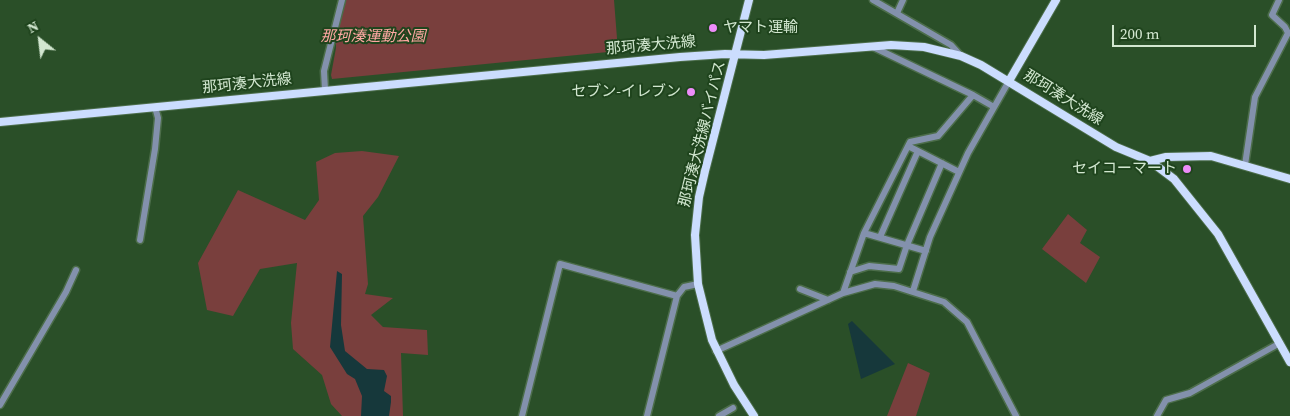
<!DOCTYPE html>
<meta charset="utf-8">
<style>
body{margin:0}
#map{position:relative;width:1290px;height:416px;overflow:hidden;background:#2a4f28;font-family:"Source Serif 4",serif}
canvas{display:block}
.north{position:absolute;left:15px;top:15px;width:50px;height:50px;-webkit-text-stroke:4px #1f441d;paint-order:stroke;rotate:331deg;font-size:14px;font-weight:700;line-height:20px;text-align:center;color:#d2e7d0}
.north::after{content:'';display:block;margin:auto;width:18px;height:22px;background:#d2e7d0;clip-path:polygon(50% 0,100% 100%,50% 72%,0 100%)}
.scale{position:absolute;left:1112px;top:25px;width:144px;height:22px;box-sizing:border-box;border:2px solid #d2e7d0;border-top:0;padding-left:6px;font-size:15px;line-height:18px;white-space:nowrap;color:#d2e7d0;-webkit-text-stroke:4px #1f441d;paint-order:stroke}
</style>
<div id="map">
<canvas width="1290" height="416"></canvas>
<div class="north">N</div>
<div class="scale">200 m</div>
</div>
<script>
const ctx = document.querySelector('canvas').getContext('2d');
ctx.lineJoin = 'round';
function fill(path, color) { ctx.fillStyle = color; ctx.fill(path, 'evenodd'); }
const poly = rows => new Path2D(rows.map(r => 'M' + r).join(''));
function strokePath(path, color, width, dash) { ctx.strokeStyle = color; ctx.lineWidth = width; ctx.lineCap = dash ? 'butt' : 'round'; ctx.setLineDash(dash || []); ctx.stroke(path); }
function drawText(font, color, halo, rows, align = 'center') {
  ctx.font = font + ' "Source Serif 4","Noto Sans JP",serif'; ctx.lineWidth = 4; ctx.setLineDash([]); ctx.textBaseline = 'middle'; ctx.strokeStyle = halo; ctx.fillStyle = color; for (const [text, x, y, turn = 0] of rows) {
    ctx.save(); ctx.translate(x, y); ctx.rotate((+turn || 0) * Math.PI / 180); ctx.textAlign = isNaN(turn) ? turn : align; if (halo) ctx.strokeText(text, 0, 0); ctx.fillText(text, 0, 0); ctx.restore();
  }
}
fill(poly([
 [342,0,614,0,618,51,332,79,331,75,336,48,336,23],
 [362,151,399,156,378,197,363,216,368,284,365,294,393,298,371,315,383,327,427,330,428,355,401,353,403,416,342,416,331,404,322,375,293,349,291,323,297,263,260,269,233,316,207,310,198,263,238,190,305,220,319,200,316,162,335,153],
 [1068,214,1087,230,1080,243,1100,257,1086,283,1042,249],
 [908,363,930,373,916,416,887,416]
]), '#793f3d');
fill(poly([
 [337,271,342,274,341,325,345,351,367,369,384,370,387,376,384,391,391,396,391,402,389,416,361,416,362,396,355,379,347,374,330,347],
 [852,321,895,364,861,379,848,324]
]), '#16383b');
const minor = poly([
 [873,0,951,45,961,56],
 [897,13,903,0],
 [873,47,973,95],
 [325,90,324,71,342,0],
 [908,146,959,172],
 [1245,165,1255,97,1288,33,1285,27,1272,15,1279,0],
 [864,233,926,251],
 [880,237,918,151],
 [140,240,155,149,158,118,155,107],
 [850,272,869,266,899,269,907,245,942,163],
 [800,289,828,300],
 [913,291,930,237,968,153,1009,81],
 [843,293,864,233,910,142,938,136,973,95,994,107],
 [716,351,843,293,875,284,894,286,944,302,967,322,1016,416],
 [0,405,66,292,76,270],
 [522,416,560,264,677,296],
 [647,416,677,296,684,287,698,284],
 [719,416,733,408],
 [1157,416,1166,400,1190,393,1280,343]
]);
const major = poly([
 [749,0,705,171,699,197,695,235,698,284,712,340,734,385,754,416],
 [1009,81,1056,0],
 [0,122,680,57,725,54,764,55,891,45,924,47,961,56,981,65,1116,147,1150,161,1174,179,1218,234,1290,362],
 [1150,161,1166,157,1211,156,1290,179]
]);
strokePath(minor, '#4c6d4a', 9);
strokePath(major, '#4c6d4a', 10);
strokePath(minor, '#8391ac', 6);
strokePath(major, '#cbddfe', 8);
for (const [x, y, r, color] of [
 [713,28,5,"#ed8cf9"],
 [691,92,5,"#ed8cf9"],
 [1187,169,5,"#ed8cf9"]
]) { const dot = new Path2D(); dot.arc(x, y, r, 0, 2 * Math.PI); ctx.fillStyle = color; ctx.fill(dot); strokePath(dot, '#1f441d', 2); }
drawText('15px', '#d2e7d0', '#1f441d', [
 ["ヤマト運輸",723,28,"left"],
 ["セブン-イレブン",681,92],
 ["セイコーマート",1177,169]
], 'right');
drawText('italic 15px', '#fda7a2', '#1f441d', [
 ["那珂湊運動公園",373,37]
]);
drawText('15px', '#d2e7d0', '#1f441d', [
 ["那珂湊大洗線",651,46,-5],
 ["那珂湊大洗線",247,84,-6],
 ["那珂湊大洗線",1063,98,32],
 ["那珂湊大洗線バイパス",703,134,-76]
]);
</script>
